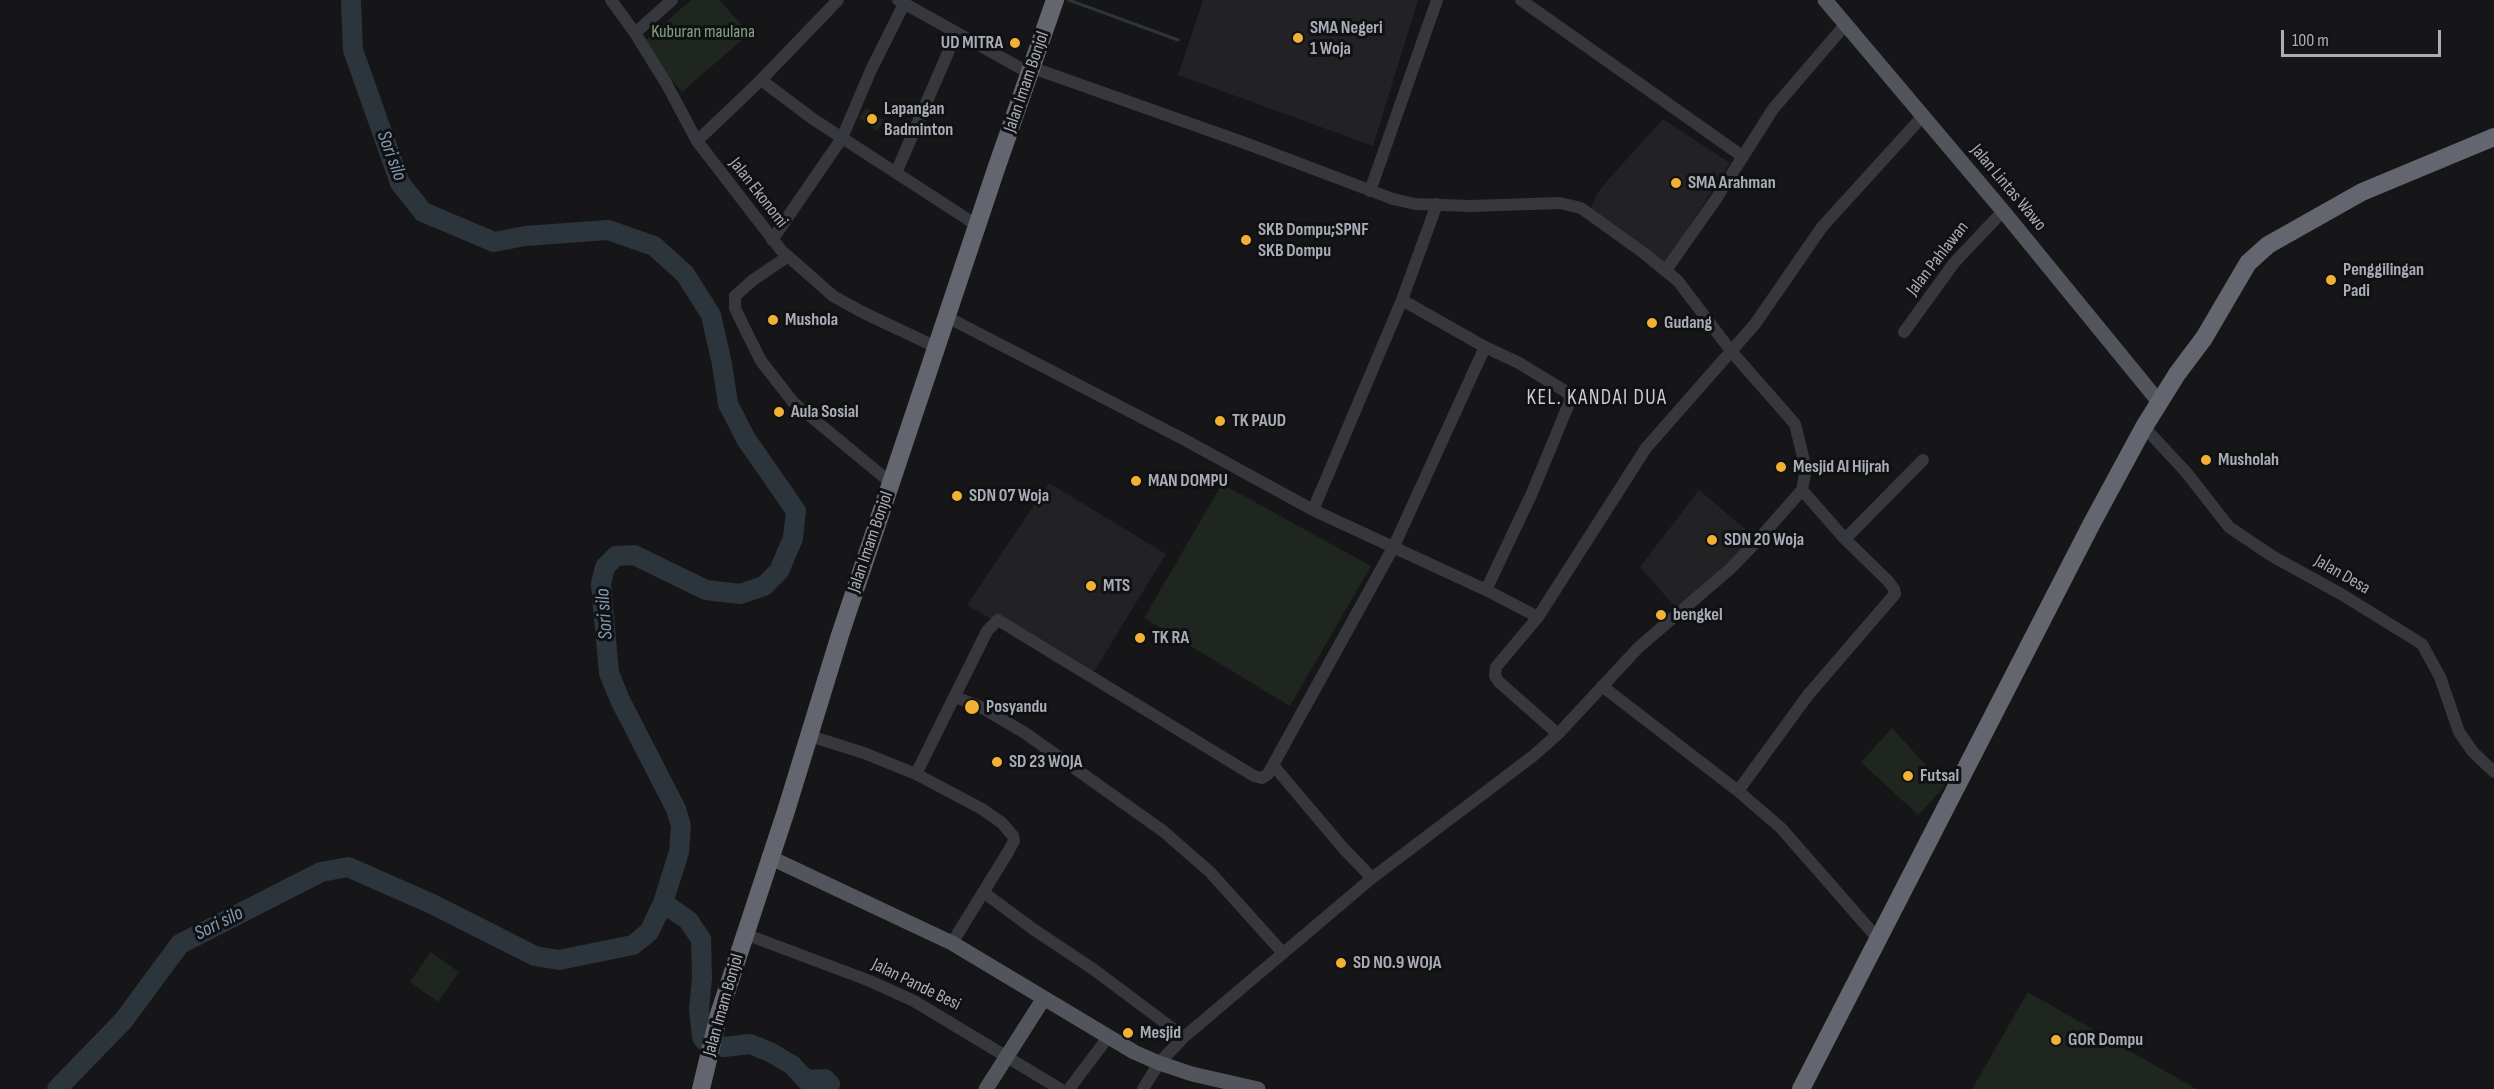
<!DOCTYPE html>
<style>
body{margin:0}
#map{position:relative;width:2494px;height:1089px;overflow:hidden;background:#161618;font-family:"Sofia Sans Condensed",sans-serif}
canvas{display:block}
.scale{position:absolute;left:2281px;top:30px;width:160px;height:27px;box-sizing:border-box;border:3px solid #a8adb8;border-top:0;padding-left:8px;font-size:18px;line-height:21px;white-space:nowrap;color:#a8adb8;-webkit-text-stroke:4px #111113;paint-order:stroke}
</style>
<div id="map">
<canvas width="2494" height="1089"></canvas>
<div class="scale">100 m</div>
</div>
<script>
const ctx = document.querySelector('canvas').getContext('2d');
ctx.lineJoin = 'round';
function fill(path, color) { ctx.fillStyle = color; ctx.fill(path, 'evenodd'); }
const poly = rows => new Path2D(rows.map(r => 'M' + r).join(''));
function strokePath(path, color, width, dash) { ctx.strokeStyle = color; ctx.lineWidth = width; ctx.lineCap = dash ? 'butt' : 'round'; ctx.setLineDash(dash || []); ctx.stroke(path); }
function drawText(font, color, halo, rows, align = 'center') {
  ctx.font = font + ' "Sofia Sans Condensed",sans-serif'; ctx.lineWidth = 6; ctx.setLineDash([]); ctx.textBaseline = 'middle'; ctx.strokeStyle = halo; ctx.fillStyle = color; for (const [text, x, y, turn = 0] of rows) {
    ctx.save(); ctx.translate(x, y); ctx.rotate((+turn || 0) * Math.PI / 180); ctx.textAlign = isNaN(turn) ? turn : align; if (halo) ctx.strokeText(text, 0, 0); ctx.fillText(text, 0, 0); ctx.restore();
  }
}
fill(poly([
 [1203,0,1418,0,1373,146,1178,75],
 [1663,119,1730,163,1665,264,1591,208,1597,194,1608,180],
 [1049,483,1166,554,1090,678,967,605],
 [1699,490,1756,538,1706,586,1676,608,1640,567]
]), '#222225');
fill(poly([
 [691,0,720,0,749,34,682,92,641,44],
 [866,108,884,120,877,131,859,118],
 [1222,484,1371,566,1290,706,1144,618],
 [1892,728,1945,786,1918,815,1861,762],
 [431,952,459,972,438,1002,410,982],
 [2028,992,2196,1089,1972,1089]
]), '#1e261f');
strokePath(poly([
 [1069,0,1178,40]
]), '#2c353c', 3);
strokePath(poly([
 [663,903,688,920,701,939,702,978,699,1010,702,1037,706,1042,724,1047,750,1044,770,1052,792,1065,806,1080,825,1079,830,1084,828,1089],
 [57,1089,123,1021,180,944,321,872,348,867,432,904,535,956,559,960,633,945,649,932,663,903,679,852,681,826,676,809,620,700,609,673,601,584,605,567,616,556,634,555,706,590,740,594,764,586,779,571,793,538,796,511,746,439,728,404,722,364,711,315,685,274,654,246,608,230,525,236,494,242,423,212,400,183,353,50,351,0]
]), '#2c353c', 20);
strokePath(poly([
 [611,0,635,33,666,83,697,141,781,250,833,296,864,313,936,347],
 [898,0,1031,74],
 [1521,0,1742,156],
 [635,33,672,0],
 [1033,68,1245,143,1393,199,1415,204,1471,206,1560,203,1581,208,1645,254,1678,281,1731,351,1795,424,1806,469,1802,490,1759,539,1730,569,1639,647,1558,734,1533,756,1372,878,1184,1037,1159,1063,1143,1089],
 [761,80,813,119,978,226],
 [697,141,761,80,838,0],
 [896,173,956,34],
 [1370,191,1437,0],
 [772,240,842,138,871,70,904,4],
 [787,257,753,280,735,296,735,308,744,327,761,361,793,402,891,483],
 [1666,270,1716,199,1773,109,1845,25],
 [947,317,1185,440,1313,510,1486,590,1538,617],
 [1904,332,1954,263,2003,211],
 [1485,347,1519,363,1565,391,1569,395,1570,401,1532,493,1486,590],
 [2144,427,2186,472,2229,527,2272,556,2341,594,2422,644,2440,677,2459,732,2473,752,2494,772],
 [1802,490,1845,539,1888,581,1894,589,1895,594,1808,695,1738,791,1781,828,1879,940],
 [1313,510,1402,300,1437,204],
 [1845,539,1923,460],
 [1602,686,1738,791],
 [955,697,981,707,1025,733,1163,831,1210,872,1283,953],
 [1558,734,1499,682,1495,676,1496,667,1538,617,1646,448,1755,324,1822,227,1922,117],
 [810,736,864,753,916,774,982,809,1002,823,1013,836,1014,841,1008,852,952,943],
 [1273,765,1344,849,1372,878],
 [916,774,987,631,998,620,1254,776,1262,778,1268,774,1394,546,1485,347,1402,300],
 [983,892,1033,929,1093,969,1184,1037],
 [745,934,870,981,914,1001,1060,1089],
 [1069,1089,1109,1036]
]), '#37383d', 12);
strokePath(poly([
 [1825,0,2003,211,2159,402],
 [769,857,952,943,1134,1052,1159,1063,1192,1074,1258,1089],
 [986,1089,1044,998]
]), '#53555c', 15);
strokePath(poly([
 [701,1089,719,1014,786,811,840,635,996,169,1055,0],
 [1801,1089,2092,523,2144,427,2177,374,2204,338,2248,263,2268,245,2362,192,2494,137]
]), '#63666e', 18);
for (const [x, y, r, color] of [
 [1298,38,6,"#f2b134"],
 [1015,43,6,"#f2b134"],
 [872,119,6,"#f2b134"],
 [1676,183,6,"#f2b134"],
 [1246,240,6,"#f2b134"],
 [2331,280,6,"#f2b134"],
 [773,320,6,"#f2b134"],
 [1652,323,6,"#f2b134"],
 [779,412,6,"#f2b134"],
 [1220,421,6,"#f2b134"],
 [2206,460,6,"#f2b134"],
 [1781,467,6,"#f2b134"],
 [1136,481,6,"#f2b134"],
 [957,496,6,"#f2b134"],
 [1712,540,6,"#f2b134"],
 [1091,586,6,"#f2b134"],
 [1661,615,6,"#f2b134"],
 [1140,638,6,"#f2b134"],
 [972,707,8,"#f2b134"],
 [997,762,6,"#f2b134"],
 [1908,776,6,"#f2b134"],
 [1341,963,6,"#f2b134"],
 [1128,1033,6,"#f2b134"],
 [2056,1040,6,"#f2b134"]
]) { const dot = new Path2D(); dot.arc(x, y, r, 0, 2 * Math.PI); ctx.fillStyle = color; ctx.fill(dot); strokePath(dot, '#111113', 2); }
drawText('bold 18px', '#a8adb8', '#111113', [
 ["SMA Negeri",1310,28],
 ["1 Woja",1310,49],
 ["UD MITRA",1003,43,"right"],
 ["Lapangan",884,109],
 ["Badminton",884,130],
 ["SMA Arahman",1688,183],
 ["SKB Dompu;SPNF",1258,230],
 ["SKB Dompu",1258,251],
 ["Penggilingan",2343,270],
 ["Padi",2343,291],
 ["Mushola",785,320],
 ["Gudang",1664,323],
 ["Aula Sosial",791,412],
 ["TK PAUD",1232,421],
 ["Musholah",2218,460],
 ["Mesjid Al Hijrah",1793,467],
 ["MAN DOMPU",1148,481],
 ["SDN 07 Woja",969,496],
 ["SDN 20 Woja",1724,540],
 ["MTS",1103,586],
 ["bengkel",1673,615],
 ["TK RA",1152,638],
 ["Posyandu",986,707],
 ["SD 23 WOJA",1009,762],
 ["Futsal",1920,776],
 ["SD NO.9 WOJA",1353,963],
 ["Mesjid",1140,1033],
 ["GOR Dompu",2068,1040]
], 'left');
drawText('18px', '#7fa381', '#111113', [
 ["Kuburan maulana",703,32]
]);
drawText('18px', '#a8adb8', '#111113', [
 ["Jalan Imam Bonjol",1027,82,-71],
 ["Jalan Lintas Wawo",2008,188,50],
 ["Jalan Ekonomi",758,193,52],
 ["Jalan Pahlawan",1938,259,-52],
 ["Jalan Imam Bonjol",871,542,-71],
 ["Jalan Desa",2342,575,30],
 ["Jalan Pande Besi",916,985,26],
 ["Jalan Imam Bonjol",724,1005,-74]
]);
drawText('italic 20px', '#7f9bb3', '#111113', [
 ["Sori silo",391,156,69],
 ["Sori silo",605,614,-94],
 ["Sori silo",219,924,-27]
]);
ctx.letterSpacing = '1.5px';
drawText('21px', '#c9ccd4', '#111113', [
 ["KEL. KANDAI DUA",1597,399]
]);
ctx.letterSpacing = '0px';
</script>
